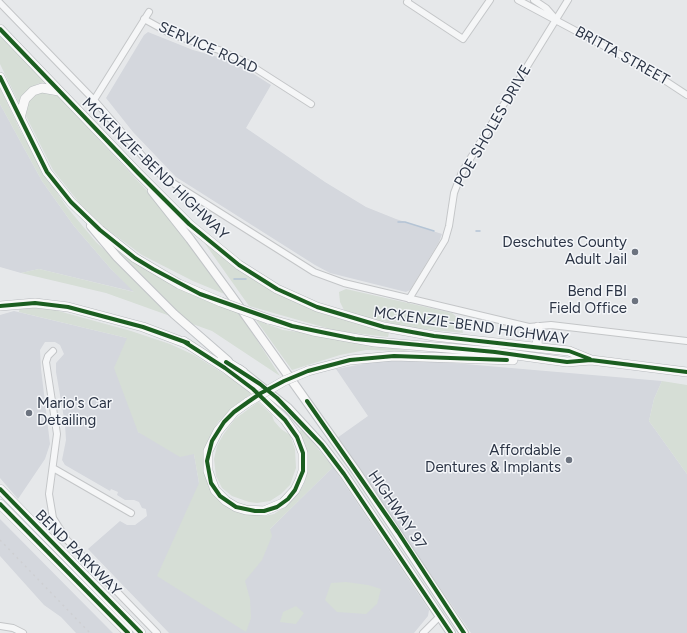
<!DOCTYPE html>
<style>
body{margin:0}
canvas{display:block;background:#e6e8ea}
</style>
<canvas width="687" height="633"></canvas>
<script>
const ctx = document.querySelector('canvas').getContext('2d');
ctx.lineJoin = 'round';
function fill(path, color) { ctx.fillStyle = color; ctx.fill(path, 'evenodd'); }
const poly = rows => new Path2D(rows.map(r => 'M' + r).join(''));
function strokePath(path, color, width, dash) { ctx.strokeStyle = color; ctx.lineWidth = width; ctx.lineCap = dash ? 'butt' : 'round'; ctx.setLineDash(dash || []); ctx.stroke(path); }
function drawText(font, color, halo, rows, align = 'center') {
  ctx.font = font + ' Figtree,sans-serif'; ctx.lineWidth = 3; ctx.setLineDash([]); ctx.textBaseline = 'middle'; ctx.strokeStyle = halo; ctx.fillStyle = color; for (const [text, x, y, turn = 0] of rows) {
    ctx.save(); ctx.translate(x, y); ctx.rotate((+turn || 0) * Math.PI / 180); ctx.textAlign = isNaN(turn) ? turn : align; if (halo) ctx.strokeText(text, 0, 0); ctx.fillText(text, 0, 0); ctx.restore();
  }
}
fill(poly([
 [148,32,193,50,225,59,243,67,271,85,246,128,325,182,366,207,396,219,442,234,439,242,410,290,406,292,330,273,315,265,176,177,133,132,106,98,144,35],
 [0,104,42,181,74,226,111,269,135,292,39,269,21,273,0,267],
 [14,311,127,338,138,432,194,454,199,483,265,534,333,467,429,610,428,616,414,633,169,633,88,549,120,521,127,525,135,525,147,516,146,509,142,508,139,502,134,500,125,500,117,495,118,492,111,489,110,491,65,465,62,460,66,440,65,424,56,372,56,363,64,354,60,345,55,342,45,342,40,350,41,369,50,444,45,459,18,499,0,478,0,315],
 [395,358,662,381,654,399,649,421,687,474,687,633,471,633,337,438,368,416,336,369],
 [0,519,106,626,113,633,76,633,61,617,44,605,0,556]
]), '#d4d7dd');
fill(poly([
 [0,36,47,82,37,84,27,91,19,103,0,64],
 [0,88,21,132,46,176,66,206,96,242,115,260,98,235,124,253,237,309,280,376,212,331,106,293,21,273,0,268,21,273,39,269,134,292,111,269,74,226,42,181,0,104],
 [48,90,55,93,151,195,187,237,227,295,193,281,142,255,104,227,81,205,53,170,26,116,25,109,28,101,34,93],
 [201,238,280,294,320,313,384,331,389,333,388,337,337,331,249,306],
 [346,289,452,313,460,320,463,333,415,328,363,317,344,310,340,302,339,292],
 [20,306,44,307,131,331,170,344,194,355,240,384,251,394,234,406,218,422,209,438,204,454,204,469,209,487,223,503,249,513,265,516,274,514,286,506,298,494,304,484,308,466,307,452,300,434,300,430,304,432,333,467,270,529,272,536,262,560,245,581,250,599,251,618,246,632,157,576,199,483,194,454,180,457,138,432,114,368,127,338,19,312],
 [256,320,283,330,322,335,409,351,366,350,340,355,292,370],
 [662,381,687,385,687,474,649,421,654,399],
 [258,402,272,415,274,421,281,429,290,435,295,449,296,468,290,485,281,494,270,501,257,503,249,502,232,496,222,488,216,476,214,459,217,446,223,435,235,419],
 [346,582,368,585,381,589,377,604,366,614,337,612,325,600,331,583],
 [296,606,304,613,296,624,280,622,283,612]
]), '#d6ded6');
strokePath(poly([
 [398,222,405,222,434,231],
 [476,231,480,231],
 [234,279,246,279]
]), '#b4c4d5', 1.5);
const minor = poly([
 [408,0,407,2,463,39,490,0],
 [518,0,649,70,687,95],
 [534,0,546,8,553,16],
 [0,3,94,100,146,160,162,176,314,272,344,283,529,327,551,325,687,341],
 [144,19,171,34,219,50,247,63,311,104],
 [94,100,149,12],
 [409,299,445,240,449,226,454,193,462,172,568,0],
 [53,351,48,356,46,362,57,434,49,494,53,518,67,540,157,633],
 [53,468,131,513],
 [0,626,13,628,23,633],
 [423,633,440,616]
]);
const major = poly([
 [152,191,190,239,231,295,356,471,464,633],
 [91,226,117,257,174,314,228,361],
 [239,369,288,408,322,445,344,474,451,633]
]);
const highway = poly([
 [0,29,138,173,189,224,239,265,277,289,317,307,384,327,434,336,569,351,591,360],
 [0,77,47,172,71,202,100,230,135,258,179,284,221,302],
 [20,118,25,99,33,91,42,88,59,91],
 [0,306,35,303,68,307,143,327,188,344],
 [268,319,313,331,375,342,495,352,567,362,591,360,687,372],
 [183,341,225,368,253,389,285,420,297,437,303,453,303,471,300,480,295,490,283,503,264,511,246,510,236,507,226,501,215,490,208,471,208,451,218,431,234,412,248,402],
 [537,347,538,327],
 [222,359,243,372],
 [308,371,350,360,394,356,513,360],
 [0,489,141,633],
 [0,504,128,633]
]);
strokePath(minor, '#c4c6c8', 8);
strokePath(major, '#c2c5c8', 10);
strokePath(highway, '#b8bbbf', 10);
strokePath(minor, '#f5f6f7', 6);
strokePath(major, '#f8f8f8', 8);
strokePath(highway, '#f8f8f8', 9);
strokePath(poly([
 [0,540,90,633]
]), '#cecfd2', 1.5, [2, 4]);
const highwayBridge = poly([
 [221,302,268,319],
 [248,402,284,381,308,371]
]);
strokePath(highwayBridge, '#b8bbbf', 10, []);
strokePath(highwayBridge, '#f8f8f8', 9);
strokePath(poly([
 [0,29,138,173,189,224,239,265,277,289,317,307,384,327,434,336,569,351,590,359],
 [0,77,47,172,71,202,100,230,135,258,153,269,200,294,292,326,355,339,495,352,567,362,591,360,687,372],
 [0,306,35,303,68,307,143,327,188,343],
 [183,341,225,368,253,389,285,420,297,437,303,453,303,471,295,490,288,499,277,507,264,511,255,511,236,507,220,496,211,483,207,461,212,441,224,422,234,412,248,402,261,393,284,381,308,371,350,360,394,356,507,360],
 [226,362,260,384,277,398,322,445,344,474,451,633],
 [307,401,398,532,464,633],
 [0,489,141,633],
 [0,504,128,633]
]), '#1b5e20', 4);
for (const [x, y, r, color] of [
 [635,252,4,"#6c737f"],
 [635,301,4,"#6c737f"],
 [29,413,4,"#6c737f"],
 [569,460,4,"#6c737f"]
]) { const dot = new Path2D(); dot.arc(x, y, r, 0, 2 * Math.PI); ctx.fillStyle = color; ctx.fill(dot); strokePath(dot, '#f4f6f9', 1.5); }
drawText('15px', '#2b3445', '#f4f6f9', [
 ["SERVICE ROAD",208,48,24],
 ["BRITTA STREET",622,56,29],
 ["POE SHOLES DRIVE",493,126,-60],
 ["MCKENZIE-BEND HIGHWAY",155,169,44],
 ["MCKENZIE-BEND HIGHWAY",471,326,8],
 ["HIGHWAY 97",397,510,56],
 ["BEND PARKWAY",78,553,45]
]);
drawText('15px', '#2b3445', '#f4f6f9', [
 ["Deschutes County",627,243],
 ["Adult Jail",627,260],
 ["Bend FBI",627,292],
 ["Field Office",627,309],
 ["Mario's Car",37,404,"left"],
 ["Detailing",37,421,"left"],
 ["Affordable",561,451],
 ["Dentures & Implants",561,468]
], 'right');
</script>
